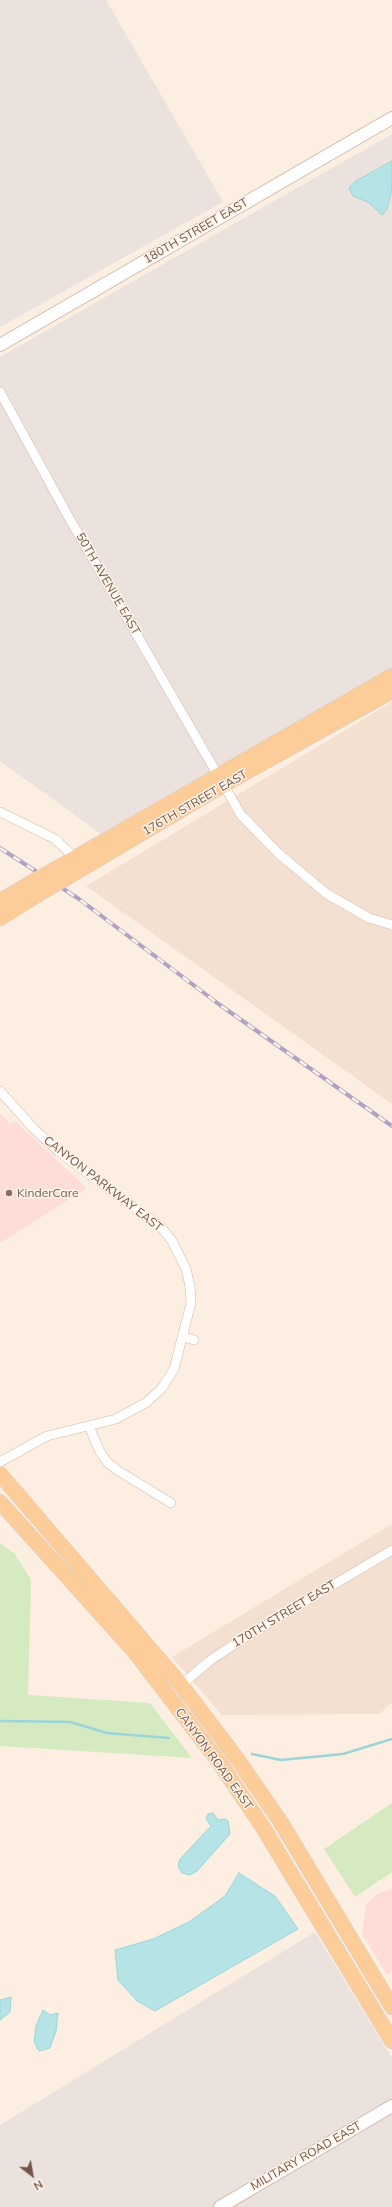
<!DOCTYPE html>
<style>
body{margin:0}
#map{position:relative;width:392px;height:2207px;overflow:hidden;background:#fcefe2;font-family:Mulish,sans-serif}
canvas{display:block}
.north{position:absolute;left:12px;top:2155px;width:40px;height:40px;-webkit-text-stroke:3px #fff4e8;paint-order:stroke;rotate:149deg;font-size:11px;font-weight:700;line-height:16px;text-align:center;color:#745348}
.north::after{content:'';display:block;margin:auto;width:14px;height:18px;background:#745348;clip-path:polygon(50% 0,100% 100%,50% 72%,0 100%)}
</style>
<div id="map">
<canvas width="392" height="2207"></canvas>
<div class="north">N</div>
</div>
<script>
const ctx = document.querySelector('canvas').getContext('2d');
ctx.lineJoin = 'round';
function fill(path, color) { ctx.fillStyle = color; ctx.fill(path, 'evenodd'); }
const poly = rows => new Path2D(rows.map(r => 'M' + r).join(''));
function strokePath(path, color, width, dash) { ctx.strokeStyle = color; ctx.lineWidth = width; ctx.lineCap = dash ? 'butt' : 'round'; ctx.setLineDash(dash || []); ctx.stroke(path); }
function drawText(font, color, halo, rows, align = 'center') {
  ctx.font = font + ' Mulish,sans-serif'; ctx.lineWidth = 3; ctx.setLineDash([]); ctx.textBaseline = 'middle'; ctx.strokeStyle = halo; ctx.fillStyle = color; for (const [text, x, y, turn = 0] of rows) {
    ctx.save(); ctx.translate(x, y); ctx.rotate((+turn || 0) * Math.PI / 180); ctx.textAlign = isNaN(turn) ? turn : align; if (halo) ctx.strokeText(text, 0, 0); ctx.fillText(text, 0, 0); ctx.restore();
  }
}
fill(poly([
 [392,702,392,1104,86,886],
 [392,1524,392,1703,379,1714,222,1715,172,1657]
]), '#f4e0d0');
fill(poly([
 [0,1113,10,1124,15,1121,87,1188,0,1243],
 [392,1889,392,1972,387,1975,362,1934,366,1904,379,1893]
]), '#fdddd5');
fill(poly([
 [0,0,106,0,223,202,0,327],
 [392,134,392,668,101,834,0,761,0,357],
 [315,1932,392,2058,392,2207,0,2207,0,2125]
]), '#ebe2dd');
fill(poly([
 [0,1543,15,1554,31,1580,28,1695,150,1703,192,1758,0,1746],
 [392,1803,392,1872,355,1897,324,1849]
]), '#d5eac0');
const water = poly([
 [392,161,392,189,387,209,382,215,368,202,353,196,349,188,356,181,392,161],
 [213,1813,218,1820,225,1819,228,1821,230,1834,197,1871,190,1875,182,1873,178,1866,180,1859,211,1826,206,1819,208,1814,213,1813],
 [239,1873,275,1896,298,1929,155,2011,137,2001,118,1980,115,1950,153,1939,189,1922,225,1896,239,1873],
 [11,1997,10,2012,0,2020,0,2000,11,1997],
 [43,2010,50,2015,58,2013,56,2031,50,2048,39,2051,34,2042,36,2026,43,2010]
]);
fill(water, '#b6e4e6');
strokePath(water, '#9cd4d8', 1);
strokePath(poly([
 [0,1721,70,1722,107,1733,169,1738],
 [252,1754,281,1760,343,1754,392,1739]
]), '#9cd4d8', 2.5);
const minor = poly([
 [0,392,68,516,241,815,279,854,327,894,369,918,392,925],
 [0,812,55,839,75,858],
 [0,1091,33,1128,59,1152,161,1227,172,1241,186,1269,190,1286,191,1303,174,1369,162,1388,147,1402,116,1419,47,1436,0,1462],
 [184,1337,194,1340],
 [89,1426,99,1450,107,1462,117,1470,171,1503],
 [181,1685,212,1659,247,1636,392,1550]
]);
const tertiary = poly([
 [0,345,392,118],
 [220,2207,392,2106]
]);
const primary = poly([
 [54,870,392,676],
 [66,878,223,785,392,691],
 [0,901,31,883],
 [0,918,42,892],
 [0,1474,181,1685,235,1756,280,1821,392,2007],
 [0,1502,134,1651,219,1762,264,1829,392,2041]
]);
strokePath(minor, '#d0b8ac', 10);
strokePath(tertiary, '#d0b8ac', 14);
strokePath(primary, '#d8cfcc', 16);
strokePath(minor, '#fff', 9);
strokePath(tertiary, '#fff', 12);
strokePath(primary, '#fccd99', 15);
const rail = poly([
 [0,848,79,899,220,1005,392,1126]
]);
strokePath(rail, '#b1a1c5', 4);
strokePath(rail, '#fff4e8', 2.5, [8]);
const primaryBridge = poly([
 [31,883,54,870],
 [42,892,66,878]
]);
strokePath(primaryBridge, '#d8cfcc', 16, []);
strokePath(primaryBridge, '#fccd99', 15);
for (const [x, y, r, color] of [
 [9,1193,4,"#8d6e63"]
]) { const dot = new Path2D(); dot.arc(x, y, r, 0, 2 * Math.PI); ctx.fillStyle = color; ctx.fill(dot); strokePath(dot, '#fff4e8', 1.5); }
drawText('12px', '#745348', '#fff4e8', [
 ["180TH STREET EAST",196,231,-30],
 ["50TH AVENUE EAST",108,584,60],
 ["176TH STREET EAST",195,803,-30],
 ["CANYON PARKWAY EAST",103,1184,38],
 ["170TH STREET EAST",284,1614,-31],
 ["CANYON ROAD EAST",214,1759,54],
 ["MILITARY ROAD EAST",306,2156,-30]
]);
drawText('12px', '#785e54', '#fff4e8', [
 ["KinderCare",17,1193]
], 'left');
</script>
